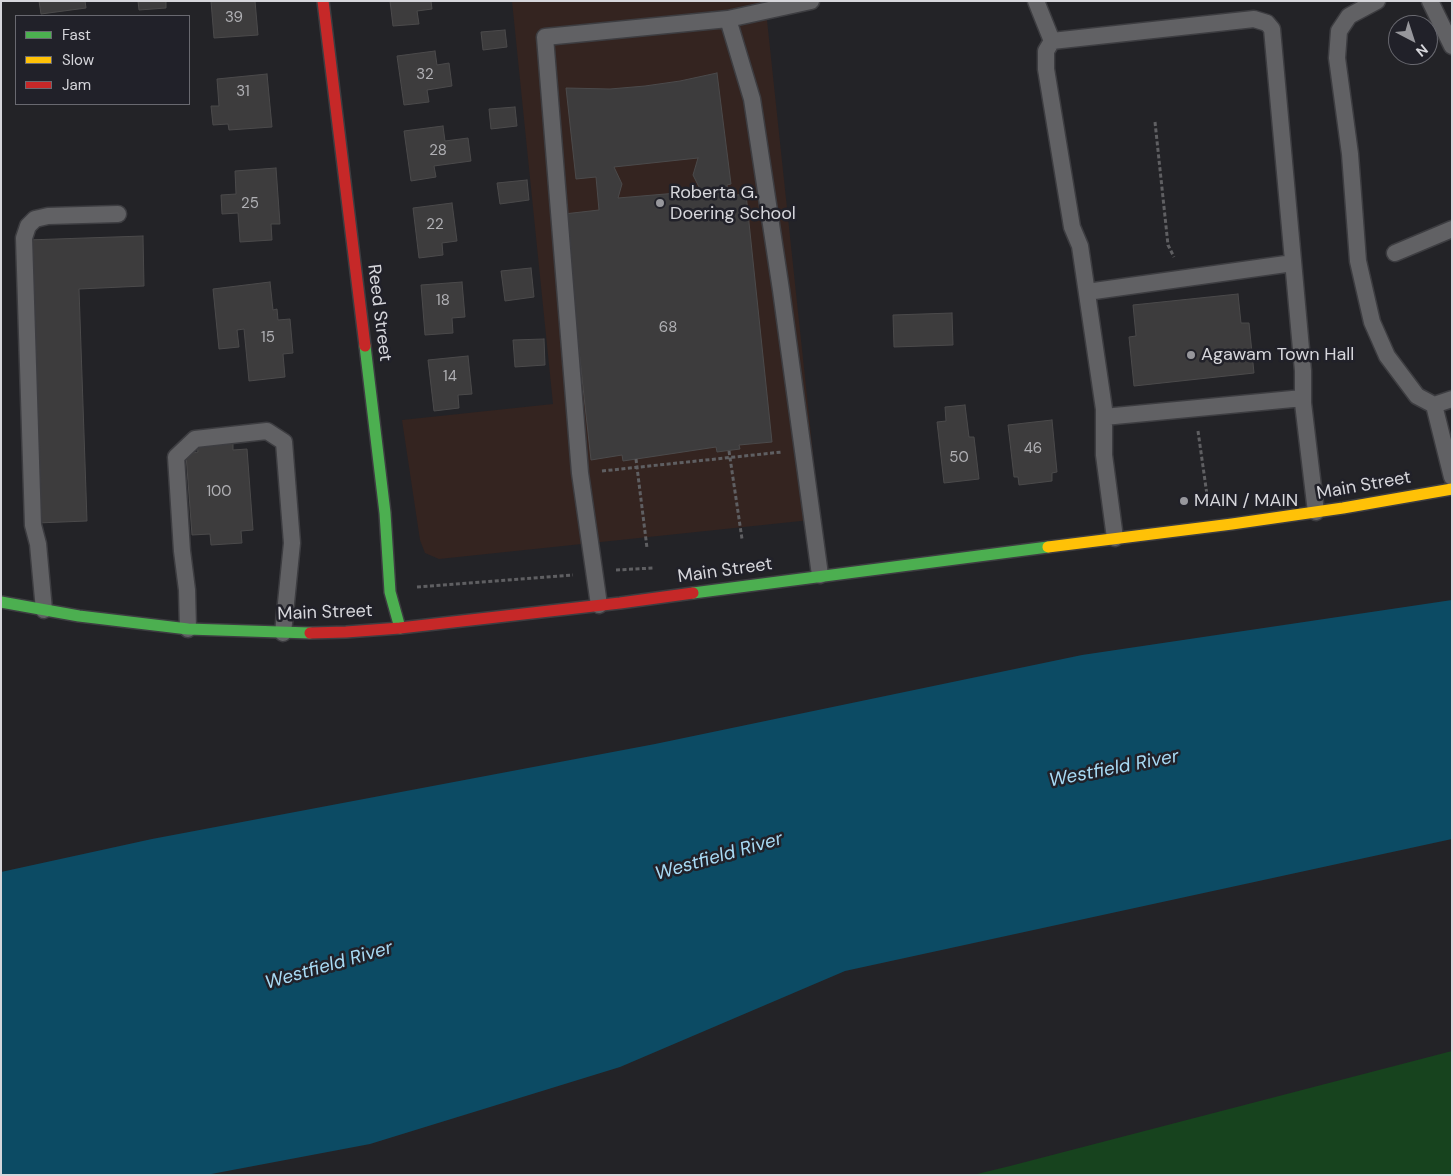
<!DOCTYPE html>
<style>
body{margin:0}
#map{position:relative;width:1453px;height:1176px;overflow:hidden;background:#232327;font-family:"DM Sans",sans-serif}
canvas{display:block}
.frame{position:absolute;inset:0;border:2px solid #d6d6db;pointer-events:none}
.legend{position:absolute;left:15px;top:15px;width:175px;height:90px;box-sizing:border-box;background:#212129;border:1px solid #696970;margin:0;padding:6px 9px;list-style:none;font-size:15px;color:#d6d6db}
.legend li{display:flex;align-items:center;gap:10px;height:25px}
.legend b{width:25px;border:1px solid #696970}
.north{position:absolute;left:1388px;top:15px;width:50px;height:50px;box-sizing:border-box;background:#212129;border:1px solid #696970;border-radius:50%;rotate:140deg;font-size:14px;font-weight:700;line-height:20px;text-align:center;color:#d6d6db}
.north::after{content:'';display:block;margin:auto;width:18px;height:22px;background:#97979c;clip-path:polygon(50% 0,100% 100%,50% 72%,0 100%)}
</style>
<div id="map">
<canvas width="1453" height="1176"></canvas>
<div class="frame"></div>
<ul class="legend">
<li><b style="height:6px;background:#4caf50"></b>Fast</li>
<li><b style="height:6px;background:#ffc107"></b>Slow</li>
<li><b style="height:6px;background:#c62828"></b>Jam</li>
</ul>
<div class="north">N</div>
</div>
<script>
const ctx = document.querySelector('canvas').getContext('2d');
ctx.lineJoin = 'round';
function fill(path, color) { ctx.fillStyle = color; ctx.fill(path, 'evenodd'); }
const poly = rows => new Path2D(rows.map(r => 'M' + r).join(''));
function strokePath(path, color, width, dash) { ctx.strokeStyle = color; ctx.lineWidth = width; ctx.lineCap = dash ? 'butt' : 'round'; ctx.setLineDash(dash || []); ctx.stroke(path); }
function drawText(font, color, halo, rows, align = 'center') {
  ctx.font = font + ' "DM Sans",sans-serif'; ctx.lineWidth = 5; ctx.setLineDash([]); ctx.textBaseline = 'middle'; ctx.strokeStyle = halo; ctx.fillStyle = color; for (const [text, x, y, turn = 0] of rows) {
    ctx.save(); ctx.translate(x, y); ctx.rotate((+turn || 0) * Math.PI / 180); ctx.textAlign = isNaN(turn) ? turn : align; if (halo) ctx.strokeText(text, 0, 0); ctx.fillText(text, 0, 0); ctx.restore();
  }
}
fill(poly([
 [512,1,765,1,820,519,439,559,425,553,420,540,402,420,553,404]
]), '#342420');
fill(poly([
 [1452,1051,1452,1175,973,1175,1010,1166]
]), '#17431e');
fill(poly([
 [1452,600,1452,839,845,971,620,1067,370,1144,206,1175,1,1175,1,872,152,839,655,744,1082,655]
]), '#0c4b64');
const building = poly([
 [39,1,85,1,86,8,41,14,39,1],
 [138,1,166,1,166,8,139,10,138,1],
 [211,1,255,1,258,35,214,38,211,1],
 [390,1,431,1,432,9,417,11,419,24,393,26,390,1],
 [505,30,507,47,483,50,481,32,505,30],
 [435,51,437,65,449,63,452,86,427,90,429,102,404,105,397,56,435,51],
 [717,73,731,184,727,185,728,196,746,194,772,442,739,445,740,449,717,452,716,447,623,461,622,455,591,460,564,214,599,210,596,177,576,179,566,88,610,89,645,86,680,81,717,73],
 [698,158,693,175,701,191,618,198,622,184,614,167,698,158],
 [267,74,272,127,229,130,228,124,213,125,211,106,219,106,217,79,267,74],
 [515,107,517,126,491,129,489,109,515,107],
 [443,126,445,141,468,138,471,161,434,166,436,177,411,181,404,131,443,126],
 [276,168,280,224,271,224,272,240,240,242,238,213,222,214,221,195,236,194,235,171,276,168],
 [527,180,529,200,500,204,497,183,527,180],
 [452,203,457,241,442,243,443,255,419,258,413,208,452,203],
 [143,236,144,286,79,289,87,521,37,523,27,240,143,236],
 [531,268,534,297,505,301,501,271,531,268],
 [270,282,273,310,277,309,278,320,290,319,293,353,283,354,285,377,249,381,244,329,237,330,239,347,219,349,213,289,270,282],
 [462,282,465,317,452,318,453,333,425,335,421,285,462,282],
 [1238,294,1241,323,1249,323,1254,373,1134,386,1129,337,1136,336,1133,305,1238,294],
 [952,313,953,345,894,347,893,315,952,313],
 [544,339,545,365,515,367,513,340,544,339],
 [468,356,472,394,458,395,459,408,434,411,428,360,468,356],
 [965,405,969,437,974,437,979,479,944,483,937,422,946,421,945,407,965,405],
 [1052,420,1057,472,1052,473,1052,481,1019,485,1018,477,1014,477,1008,425,1052,420],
 [233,442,233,450,247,449,253,530,241,531,242,543,211,545,210,534,192,535,186,454,198,452,197,445,233,442]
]);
fill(building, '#3d3c3d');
strokePath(building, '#4b4a4b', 1);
const lane = poly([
 [1036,1,1052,41],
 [1377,1,1349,16,1339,31,1337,58,1350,154,1358,261,1372,322,1387,356,1417,396,1434,405,1452,399],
 [1430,1,1452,46],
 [728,19,811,1],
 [1395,253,1452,229],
 [1087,292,1293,263],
 [1434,405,1452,477],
 [1104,417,1303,398],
 [1115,538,1104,455,1104,409,1080,246,1072,227,1046,69,1046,51,1052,41,1254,19,1267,23,1272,29,1303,371,1303,403,1316,512],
 [599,605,580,473,545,37,728,19,752,99,781,290,820,575],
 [44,610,38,544,33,525,24,238,28,226,35,219,48,216,118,214],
 [188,629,187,590,182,551,176,457,195,439,267,431,284,442,292,543,283,633]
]);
const fast = poly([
 [365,346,385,513,390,592,400,628],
 [693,593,1048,547],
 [1,602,79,616,188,629,310,633]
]);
const slow = poly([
 [1048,547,1232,524,1343,508,1452,489]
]);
const jam = poly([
 [323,1,365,346],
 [310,633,346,632,400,628,620,603,693,593]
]);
strokePath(lane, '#3d3d41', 19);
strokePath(fast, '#3d3d41', 14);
strokePath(slow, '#3d3d41', 14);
strokePath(jam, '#3d3d41', 14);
strokePath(poly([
 [1155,122,1168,245,1174,257],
 [1198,431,1207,495],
 [729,451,742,539],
 [636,459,647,548],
 [602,471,782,452],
 [616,570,653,568],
 [417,587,573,575]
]), '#5f5f62', 3, [4, 2.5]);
strokePath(lane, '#616164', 16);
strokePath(fast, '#4caf50', 11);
strokePath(slow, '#ffc107', 11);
strokePath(jam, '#c62828', 11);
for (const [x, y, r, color] of [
 [660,203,5,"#97979c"],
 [1191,355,5,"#97979c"],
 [1184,501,5,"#97979c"]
]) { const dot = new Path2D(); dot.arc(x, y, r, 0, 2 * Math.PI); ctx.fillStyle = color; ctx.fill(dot); strokePath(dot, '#212129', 2); }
drawText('15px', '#b0b0b4', null, [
 ["39",234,18],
 ["32",425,75],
 ["31",243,92],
 ["28",438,151],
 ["25",250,204],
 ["22",435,225],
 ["18",443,301],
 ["68",668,328],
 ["15",268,338],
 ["14",450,377],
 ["46",1033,449],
 ["50",959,458],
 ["100",219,492]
]);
drawText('18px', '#d6d6db', '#212129', [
 ["Roberta G.",670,193],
 ["Doering School",670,214],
 ["Agawam Town Hall",1201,355],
 ["MAIN / MAIN",1194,501]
], 'left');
drawText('18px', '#d6d6db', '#212129', [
 ["Reed Street",379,313,83],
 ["Main Street",1364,486,-10],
 ["Main Street",725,571,-8],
 ["Main Street",325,613,-2]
]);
drawText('italic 19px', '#a8daf4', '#212129', [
 ["Westfield River",1114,769,-11],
 ["Westfield River",719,857,-16],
 ["Westfield River",329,966,-16]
]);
</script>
